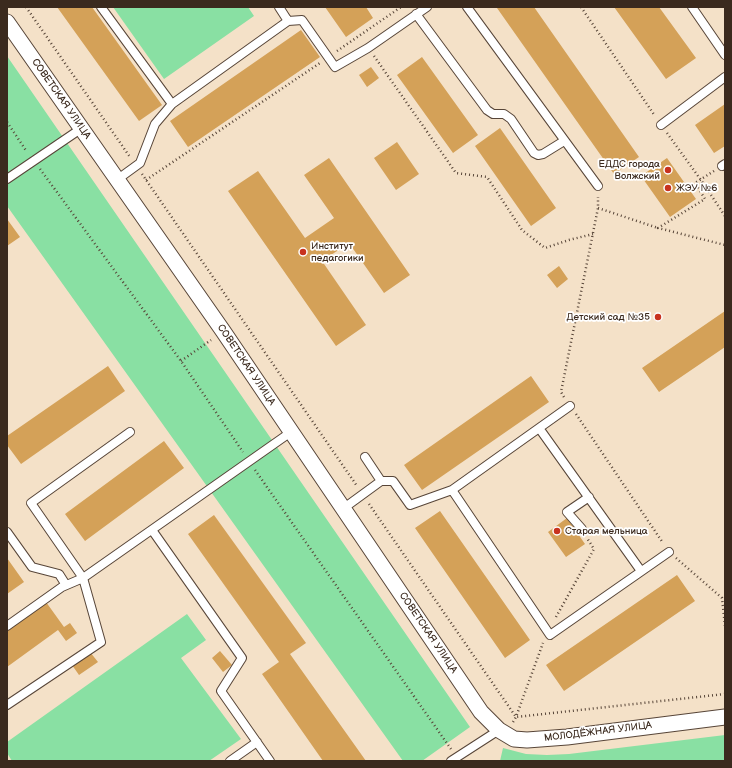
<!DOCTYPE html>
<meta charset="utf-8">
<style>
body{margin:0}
#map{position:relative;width:732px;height:768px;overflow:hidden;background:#f4e1c8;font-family:"Balsamiq Sans",sans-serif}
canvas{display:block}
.frame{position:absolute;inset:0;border:8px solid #3b2a1e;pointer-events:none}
</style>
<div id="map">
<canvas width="732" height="768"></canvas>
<div class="frame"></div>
</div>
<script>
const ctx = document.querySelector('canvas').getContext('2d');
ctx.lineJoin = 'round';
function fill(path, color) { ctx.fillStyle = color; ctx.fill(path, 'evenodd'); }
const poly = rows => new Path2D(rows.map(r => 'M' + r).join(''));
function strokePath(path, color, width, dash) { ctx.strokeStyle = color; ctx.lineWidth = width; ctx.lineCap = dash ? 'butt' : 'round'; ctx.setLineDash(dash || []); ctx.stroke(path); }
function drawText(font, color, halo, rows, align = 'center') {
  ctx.font = font + ' "Balsamiq Sans",sans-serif'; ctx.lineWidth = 3.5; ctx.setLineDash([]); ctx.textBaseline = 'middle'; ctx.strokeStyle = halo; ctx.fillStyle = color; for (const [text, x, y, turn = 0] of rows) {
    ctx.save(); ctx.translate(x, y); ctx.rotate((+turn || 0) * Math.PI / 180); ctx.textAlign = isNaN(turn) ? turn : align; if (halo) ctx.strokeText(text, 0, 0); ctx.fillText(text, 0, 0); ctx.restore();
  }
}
fill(poly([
 [113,7,248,7,254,16,164,79],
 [7,56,470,727,422,761,403,761,7,206],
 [187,614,206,640,181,658,241,739,209,761,12,761,7,753,7,742],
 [725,735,725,761,500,761,503,748,526,754,547,755,569,754]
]), '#89e0a3');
fill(poly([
 [57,7,92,7,162,105,139,121],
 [325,7,366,7,373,18,346,37],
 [498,7,534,7,639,157,614,174,497,8],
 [614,7,659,7,696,58,666,79],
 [301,30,320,57,188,147,170,121],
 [422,57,478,135,453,153,397,75],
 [371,67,379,78,367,87,359,75],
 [725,104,725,146,714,153,695,125],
 [500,128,556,208,531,226,475,146],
 [397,142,419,174,396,190,374,158],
 [329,158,410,275,384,293,349,243,322,261,366,325,336,346,228,191,258,171,305,238,334,218,304,175],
 [667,158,696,199,670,217,641,176],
 [7,219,20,237,7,246],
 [559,266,568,279,557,288,547,275],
 [725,311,725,347,659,392,642,368],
 [108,366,125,391,21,464,7,445,7,436],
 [531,376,549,402,422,490,404,465],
 [164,441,184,468,85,541,65,514],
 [440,511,530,640,505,658,415,528],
 [214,515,306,643,290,654,366,761,323,761,262,674,279,662,188,534],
 [567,518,585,544,566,557,548,532],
 [7,558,24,582,7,594],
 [677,575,695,601,564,691,546,665],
 [46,602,64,627,70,623,77,633,66,641,58,630,7,667,7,630],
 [220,651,232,665,223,672,212,658],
 [90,652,98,662,79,675,72,665]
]), '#d4a158');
const service = poly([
 [101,7,172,104],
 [467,7,598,186],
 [692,7,725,55],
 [416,14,487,110,493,114,504,114,511,119,534,153,538,155,543,154,564,141],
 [288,21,302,20,335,67,368,48,427,7],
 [661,125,725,77],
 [722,166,725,164],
 [7,179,82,128],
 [118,179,140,163,155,124,172,104,288,21,279,7],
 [539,428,641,571],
 [130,432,31,503,83,578,291,432],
 [365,457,381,481],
 [452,490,550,635,669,552],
 [344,508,381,481,393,481,410,505,452,490,570,406],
 [582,529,567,512,589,497],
 [152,530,242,658,221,691,270,761],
 [7,532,32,567,59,574,66,585],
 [7,626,62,587,83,578,101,642,7,705],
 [230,761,257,742],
 [451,761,499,730]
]);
const minor = poly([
 [7,22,223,331,481,712,499,730,514,739,527,740,567,737,725,717]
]);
strokePath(service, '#574538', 10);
strokePath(minor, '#574538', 17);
strokePath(poly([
 [26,7,130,157],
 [581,7,655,116],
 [337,51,401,7],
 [374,56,456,173,487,177,522,230,545,248,569,240,593,234],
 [7,122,27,152],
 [667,133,701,180,725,216],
 [40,169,181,361,243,452],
 [714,171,695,183,705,199,658,228,725,245],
 [142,174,357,486],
 [146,180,320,63],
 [598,208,658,228],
 [181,361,211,340],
 [564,397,561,392,598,208,598,197],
 [576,414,663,543],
 [255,470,451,749],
 [369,504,516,717,725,694],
 [676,558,722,598,725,626],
 [556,617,594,549,587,538],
 [513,722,516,717,543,643]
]), '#574538', 2.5, [1, 3]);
strokePath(service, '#fff', 8);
strokePath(minor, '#fff', 15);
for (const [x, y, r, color] of [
 [668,170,4,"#c8321e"],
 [668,188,4,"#c8321e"],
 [303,252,4,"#c8321e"],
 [658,317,4,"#c8321e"],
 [557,531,4,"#c8321e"]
]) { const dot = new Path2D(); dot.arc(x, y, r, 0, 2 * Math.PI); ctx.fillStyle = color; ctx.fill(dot); strokePath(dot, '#fff', 1.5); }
drawText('10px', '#3b2a1e', '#fff', [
 ["СОВЕТСКАЯ УЛИЦА",61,99,55],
 ["СОВЕТСКАЯ УЛИЦА",246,365,56],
 ["СОВЕТСКАЯ УЛИЦА",428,633,56],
 ["МОЛОДЁЖНАЯ УЛИЦА",598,732,-7]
]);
drawText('10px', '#3b2a1e', '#fff', [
 ["ЕДДС города",660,164,"right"],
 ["Волжский",660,176,"right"],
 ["ЖЭУ №6",676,188],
 ["Институт",311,246],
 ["педагогики",311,258],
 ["Детский сад №35",650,317,"right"],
 ["Старая мельница",565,531]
], 'left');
</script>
